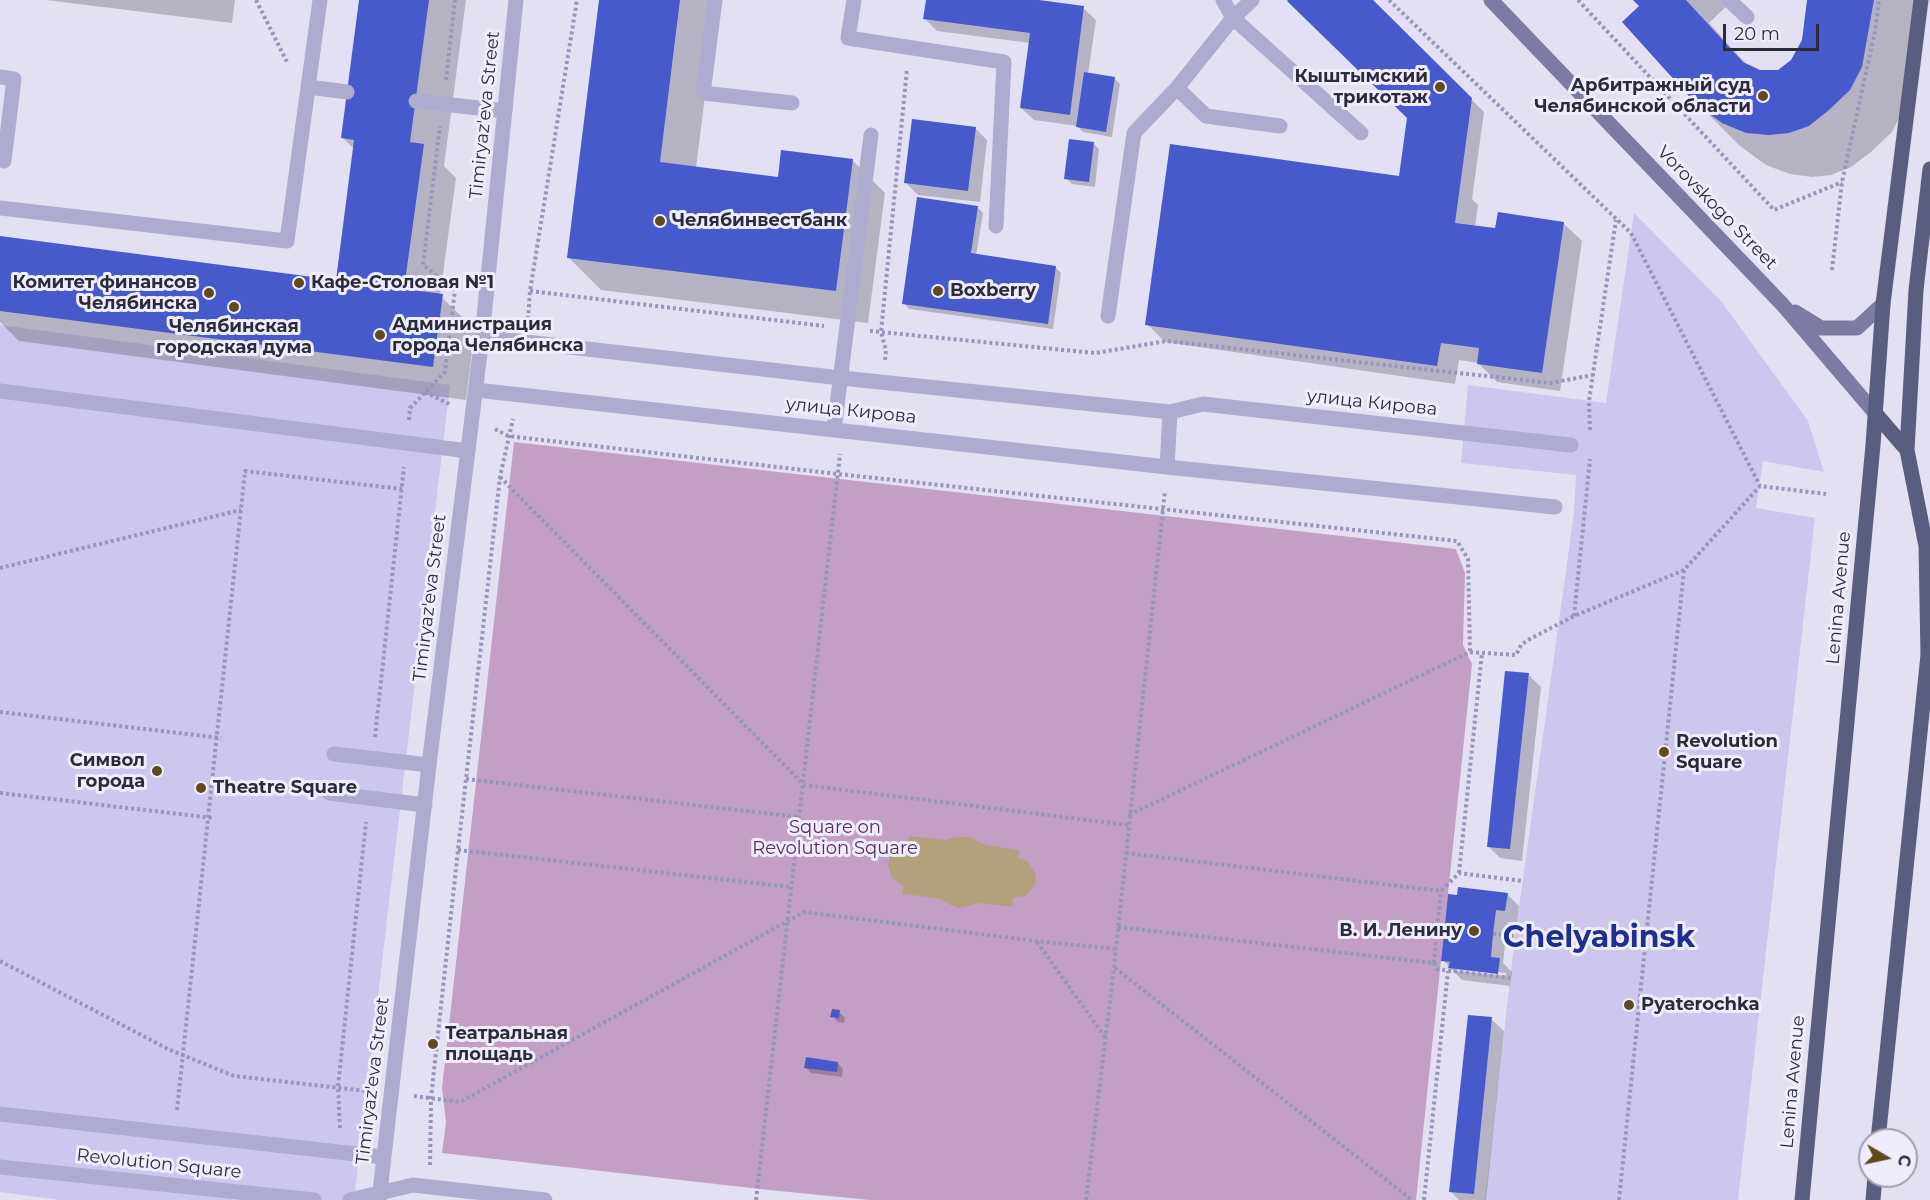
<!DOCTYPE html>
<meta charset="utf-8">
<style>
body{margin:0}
#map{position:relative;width:1930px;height:1200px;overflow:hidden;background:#e3e0f4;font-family:Montserrat,sans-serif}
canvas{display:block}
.north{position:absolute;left:1858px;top:1128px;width:60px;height:60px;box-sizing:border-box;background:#efedfb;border:2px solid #a09fae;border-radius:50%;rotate:99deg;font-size:16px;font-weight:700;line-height:24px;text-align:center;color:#2a2b3b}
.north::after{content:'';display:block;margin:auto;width:21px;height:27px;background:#5f4a1d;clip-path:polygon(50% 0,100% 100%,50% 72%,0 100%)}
.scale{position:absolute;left:1723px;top:24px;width:96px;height:27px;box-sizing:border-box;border:3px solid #2a2b3b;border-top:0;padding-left:8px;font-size:18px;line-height:21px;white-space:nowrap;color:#2a2b3b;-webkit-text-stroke:4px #efedfb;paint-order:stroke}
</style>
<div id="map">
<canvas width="1930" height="1200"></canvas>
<div class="north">С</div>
<div class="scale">20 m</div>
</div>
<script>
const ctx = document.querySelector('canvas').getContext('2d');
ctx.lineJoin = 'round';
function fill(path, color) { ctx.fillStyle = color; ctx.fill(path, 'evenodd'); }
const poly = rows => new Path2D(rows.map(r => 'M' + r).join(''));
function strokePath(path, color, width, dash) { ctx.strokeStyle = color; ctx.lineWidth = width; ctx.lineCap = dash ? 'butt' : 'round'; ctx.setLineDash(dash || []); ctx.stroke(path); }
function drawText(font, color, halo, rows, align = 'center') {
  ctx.font = font + ' Montserrat,sans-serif'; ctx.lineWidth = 6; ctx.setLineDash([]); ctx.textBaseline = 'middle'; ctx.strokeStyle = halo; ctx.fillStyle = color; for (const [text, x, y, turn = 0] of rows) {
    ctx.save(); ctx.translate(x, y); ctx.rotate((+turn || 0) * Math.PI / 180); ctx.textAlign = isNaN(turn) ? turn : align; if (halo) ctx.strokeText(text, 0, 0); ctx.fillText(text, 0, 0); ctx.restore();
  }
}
fill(poly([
 [514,442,1456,549,1465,573,1463,645,1472,664,1416,1200,870,1200,769,1190,442,1153,446,1122,442,1088]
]), '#c39fc5');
fill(poly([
 [1634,213,1721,301,1808,421,1824,472,1763,461,1756,508,1815,518,1738,1200,1485,1200,1515,936,1574,513,1576,475,1461,463,1468,385,1606,403],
 [0,325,450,385,354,1200,60,1200,0,1192]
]), '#cdc7ed');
fill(poly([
 [909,836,946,840,957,837,969,837,986,845,1019,850,1018,858,1027,861,1033,869,1036,875,1035,885,1026,896,1013,898,1012,907,979,903,959,908,948,904,938,898,902,894,903,886,891,877,888,865,890,856,895,851,908,846]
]), '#b3a17d');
fill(poly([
 [46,0,235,0,232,23],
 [361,0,466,0,444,166,456,178,440,296,475,329,466,400,19,341,0,322,0,238,337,282,355,150,343,138],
 [601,0,717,0,696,168,780,179,852,160,885,193,868,323,601,290,568,257],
 [927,0,1028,0,1083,8,1096,20,1088,74,1114,78,1120,84,1112,137,1083,132,1077,126,1034,120,1021,108,1030,43,937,31,924,18],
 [1290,0,1371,0,1484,112,1472,199,1478,205,1475,227,1497,230,1563,223,1582,241,1560,391,1497,382,1478,363,1459,360,1455,384,1165,342,1147,324,1403,178,1409,118],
 [1635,0,1733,0,1709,23,1749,67,1759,72,1778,72,1793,61,1803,41,1809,0,1922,0,1904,109,1892,132,1871,152,1851,167,1831,175,1812,177,1790,174,1766,165,1740,146,1697,103,1641,6],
 [975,128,987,140,980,202,918,195,906,183],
 [1094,144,1099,149,1095,187,1072,184,1066,178],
 [977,207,983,213,976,256,1055,267,1061,273,1053,329,909,309,904,303],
 [1529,675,1541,687,1522,861,1500,858,1488,846],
 [1507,894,1519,906,1517,922,1508,922,1503,963,1512,972,1510,986,1462,980,1443,960],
 [1453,967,1506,973,1506,976,1456,971],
 [839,1012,845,1018,844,1023,838,1022,832,1016],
 [1491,1019,1504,1031,1486,1200,1459,1200,1451,1192],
 [838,1063,843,1069,842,1077,811,1073,805,1067]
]), '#0003');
fill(poly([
 [359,0,429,0,410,142,424,144,404,289,443,294,433,367,0,311,0,236,336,280,354,140,341,138],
 [599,0,680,0,660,162,778,177,781,150,853,159,836,291,567,258],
 [926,0,1039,0,1084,6,1070,115,1020,108,1030,33,923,19],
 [1288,0,1373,0,1472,98,1455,223,1495,228,1498,212,1564,222,1542,373,1477,364,1479,348,1441,343,1437,366,1145,325,1170,144,1399,176,1407,118,1287,1],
 [1633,0,1686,0,1743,62,1760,70,1778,70,1791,60,1802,40,1807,0,1874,0,1862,67,1850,90,1829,110,1809,126,1789,133,1769,135,1746,133,1722,123,1696,104,1622,22,1639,6],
 [1084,72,1115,77,1106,132,1076,127],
 [912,119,976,127,968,191,904,183],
 [1069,139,1094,142,1089,182,1064,179],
 [917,197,978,206,971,253,1056,266,1048,324,902,304],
 [1505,671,1529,673,1510,849,1487,847],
 [1458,887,1508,893,1505,911,1496,910,1493,934,1491,957,1500,958,1498,974,1448,968,1450,962,1441,961,1448,894,1457,895],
 [832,1009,840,1010,839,1018,830,1017],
 [1468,1015,1492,1017,1474,1194,1449,1192],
 [806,1057,838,1062,837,1072,804,1068]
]), '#475acb');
strokePath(poly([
 [256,0,287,62],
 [1389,0,1631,233,1760,486],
 [1578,0,1774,210,1842,182],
 [446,80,455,0],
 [1832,270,1842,182,1875,31,1879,0],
 [530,291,824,326],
 [528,319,530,291,577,0],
 [870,331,1095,353,1166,341,1550,383,1593,375],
 [885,360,886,350,881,332,907,69],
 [425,392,451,405],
 [409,420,410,408,445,372,455,290,423,265,440,126],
 [495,429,508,436,838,474,1457,541,1468,559,1470,652],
 [1590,430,1589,401,1616,220],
 [500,477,804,785,1128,825],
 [0,568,241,510],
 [1574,616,1590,459],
 [0,712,221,738],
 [375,737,404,467],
 [466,779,799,817],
 [0,793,213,818],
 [1129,815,1470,652,1516,655,1521,645,1528,640,1574,616,1684,570,1760,486,1826,494],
 [458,850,791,887],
 [1126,853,1441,891,1459,873,1522,881],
 [1459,873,1482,653],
 [1118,927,1434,963,1437,969,1510,978],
 [1493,934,1515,936],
 [1037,942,1105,1037],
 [0,961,168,1049,234,1076,367,1091],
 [1434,963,1441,891],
 [1115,968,1412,1200],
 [414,1096,460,1102,804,912,1036,941,1116,949],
 [177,1110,245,471,402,489],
 [340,1128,338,1087,366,822],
 [430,1165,431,1098,458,850,500,477,513,419],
 [756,1200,840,454],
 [1086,1200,1114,967,1165,491],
 [1424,1200,1448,971],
 [1619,1200,1684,570]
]), '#9695ba', 4, [3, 3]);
strokePath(poly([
 [715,0,703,93,792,103],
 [854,0,848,38,1004,62,996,226],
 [1223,0,1233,18,1361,133],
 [1729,0,1747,17],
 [0,77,14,79,4,161],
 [308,87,347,92],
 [1177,88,1206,116,1280,126],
 [416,101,505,111],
 [0,208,287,241,320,0],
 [1108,316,1134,133,1177,88,1233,18,1252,0],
 [476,390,1167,467,1170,412,841,378,482,337],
 [0,391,468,451],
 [1170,412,1203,404,1571,445],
 [834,429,871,135],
 [1167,467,1555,507],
 [334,754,429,765],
 [329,793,425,805],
 [0,1114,383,1157]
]), '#adabce', 15);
strokePath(poly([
 [0,1167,314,1200],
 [350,1200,413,1185,545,1200]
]), '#adabce', 15);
strokePath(poly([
 [379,1200,429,765,482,337,516,0]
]), '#adabce', 15);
strokePath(poly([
 [1491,0,1782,304,1875,413],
 [1795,312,1821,328,1857,328,1883,304]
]), '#7c7ca2', 15);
strokePath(poly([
 [1875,413,1907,450],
 [1878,1140,1928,655,1926,546,1907,450,1916,290,1930,169],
 [1802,1200,1873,445,1883,304,1921,0],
 [1873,1200,1875,1176]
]), '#5b5d7e', 15);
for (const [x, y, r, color] of [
 [1440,87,6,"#5f4a1d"],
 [1763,96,6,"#5f4a1d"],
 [660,221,6,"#5f4a1d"],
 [299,283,6,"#5f4a1d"],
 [938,291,6,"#5f4a1d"],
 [209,293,6,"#5f4a1d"],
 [234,307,6,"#5f4a1d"],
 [380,335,6,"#5f4a1d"],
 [1664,752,6,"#5f4a1d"],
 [157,771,6,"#5f4a1d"],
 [201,788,6,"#5f4a1d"],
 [1474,931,6,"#5f4a1d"],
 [1629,1005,6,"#5f4a1d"],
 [433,1044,6,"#5f4a1d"]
]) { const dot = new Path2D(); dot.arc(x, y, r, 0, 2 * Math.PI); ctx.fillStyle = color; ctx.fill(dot); strokePath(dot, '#efedfb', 2); }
drawText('bold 18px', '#2a2b3b', '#efedfb', [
 ["Кыштымский",1428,77,"right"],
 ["трикотаж",1428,98,"right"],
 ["Арбитражный суд",1751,86,"right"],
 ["Челябинской области",1751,107,"right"],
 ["Челябинвестбанк",672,221],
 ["Комитет финансов",197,283,"right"],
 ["Челябинска",197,304,"right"],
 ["Кафе-Столовая №1",311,283],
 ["Boxberry",950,291],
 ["Администрация",392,325],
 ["города Челябинска",392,346],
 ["Челябинская",234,327,"center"],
 ["городская дума",234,348,"center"],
 ["Revolution",1676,742],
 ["Square",1676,763],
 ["Символ",145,761,"right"],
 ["города",145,782,"right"],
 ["Theatre Square",213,788],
 ["В. И. Ленину",1462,931,"right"],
 ["Pyaterochka",1641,1005],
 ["Театральная",445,1034],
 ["площадь",445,1055]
], 'left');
drawText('18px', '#2a2b3b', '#efedfb', [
 ["Timiryaz'eva Street",485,115,-84],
 ["Vorovskogo Street",1717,208,46],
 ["улица Кирова",1372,403,6],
 ["улица Кирова",851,411,6],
 ["Timiryaz'eva Street",430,598,-83],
 ["Lenina Avenue",1839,598,-85],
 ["Timiryaz'eva Street",373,1081,-83],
 ["Lenina Avenue",1793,1082,-85],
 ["Revolution Square",159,1164,6]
]);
drawText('18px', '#5a2d5b', '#efedfb', [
 ["Square on",835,828],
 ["Revolution Square",835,849]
]);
drawText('bold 30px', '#1f2f8e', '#efedfb', [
 ["Chelyabinsk",1599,938]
]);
</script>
